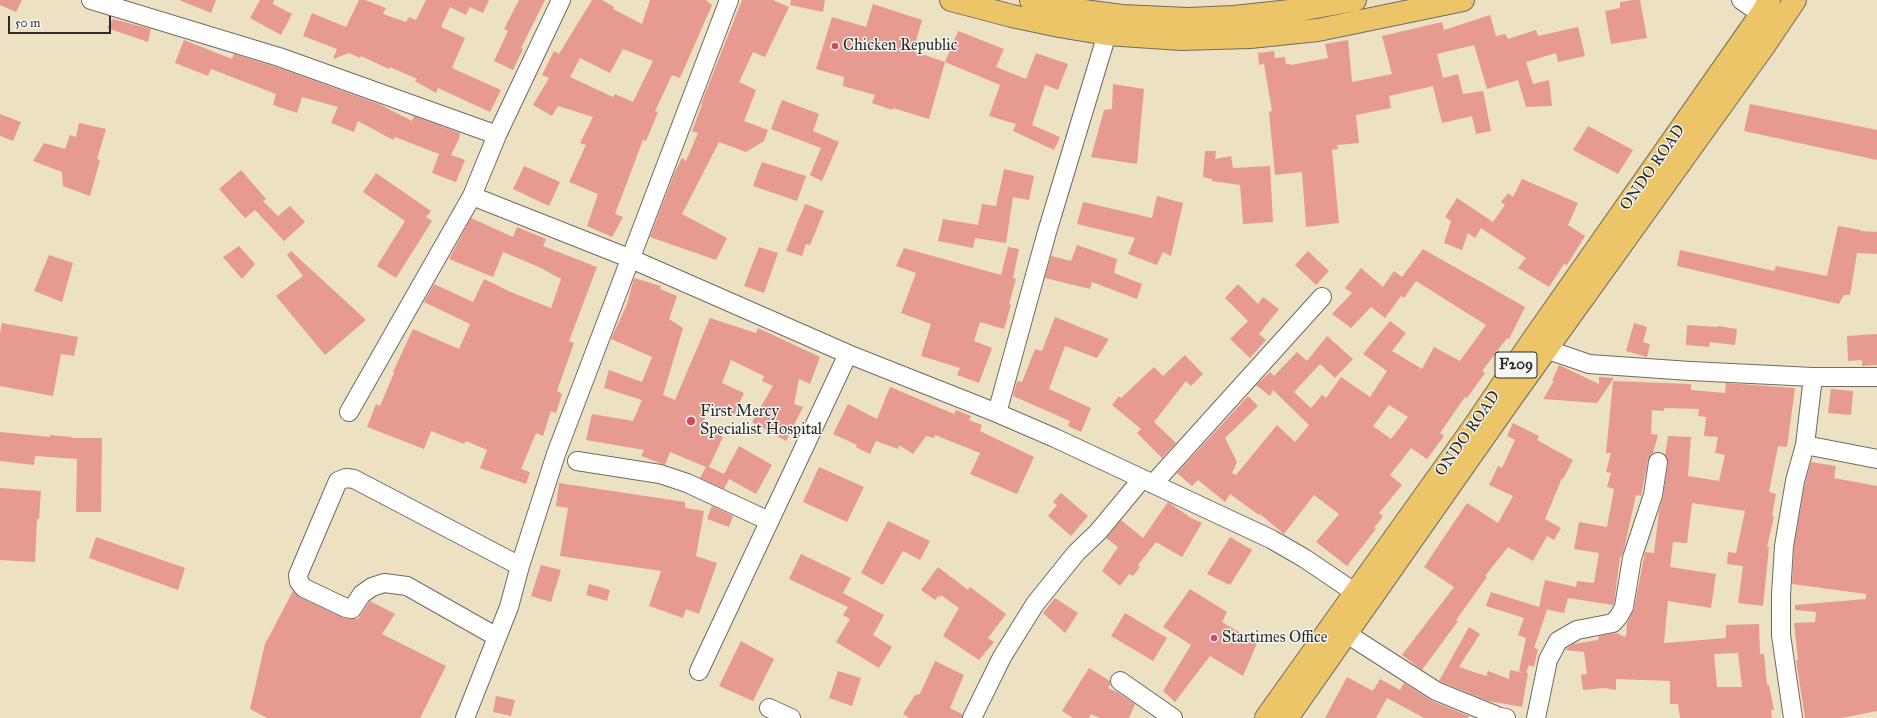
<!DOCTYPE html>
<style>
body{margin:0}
#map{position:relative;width:1877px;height:718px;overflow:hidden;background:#ece1c2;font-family:"IM FELL Great Primer",serif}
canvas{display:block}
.scale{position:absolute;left:8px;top:16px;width:103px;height:18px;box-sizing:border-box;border:2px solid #2b2b2b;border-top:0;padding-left:5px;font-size:12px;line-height:14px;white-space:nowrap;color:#2b2b2b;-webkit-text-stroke:3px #f6f6f2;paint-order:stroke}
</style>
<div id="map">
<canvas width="1877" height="718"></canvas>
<div class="scale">50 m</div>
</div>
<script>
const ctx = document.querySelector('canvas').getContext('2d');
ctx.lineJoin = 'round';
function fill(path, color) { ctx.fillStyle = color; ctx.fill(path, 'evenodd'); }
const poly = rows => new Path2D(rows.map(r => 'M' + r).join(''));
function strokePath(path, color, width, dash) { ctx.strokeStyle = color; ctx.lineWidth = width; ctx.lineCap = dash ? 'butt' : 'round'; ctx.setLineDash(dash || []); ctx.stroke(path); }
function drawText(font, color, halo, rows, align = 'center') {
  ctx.font = font + ' "IM FELL Great Primer",serif'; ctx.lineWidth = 3; ctx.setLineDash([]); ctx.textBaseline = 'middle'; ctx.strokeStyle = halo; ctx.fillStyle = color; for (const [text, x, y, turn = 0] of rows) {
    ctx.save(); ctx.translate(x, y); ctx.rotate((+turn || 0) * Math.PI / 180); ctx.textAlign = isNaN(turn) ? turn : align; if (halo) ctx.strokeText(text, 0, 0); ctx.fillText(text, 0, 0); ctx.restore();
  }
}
fill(poly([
 [0,0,22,0,16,12,0,5],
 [179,0,216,0,211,13],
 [260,0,274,0,273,4,292,14,281,35,250,18],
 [359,0,365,0,386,8,383,14,406,22,409,17,416,20,426,0,489,0,483,13,470,7,466,15,450,7,441,27,465,38,452,68,501,90,490,112,438,88,436,93,415,81,417,79,390,67,389,69,361,56,360,58,349,53,333,59,337,49,303,36,312,13,346,27],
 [519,0,545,0,521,48,523,49,513,70,494,61,508,31,504,29],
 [592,0,602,0,614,7,613,9,642,24,650,0,706,0,712,5,680,78,672,75,655,111,658,112,646,141,643,140,615,214,623,217,612,237,587,226,598,194,569,182,586,145,580,143,593,117,558,106,552,116,533,105,549,78,542,75,554,51,559,54],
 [623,49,653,61,633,102,615,94,613,97,570,77,580,58,610,73],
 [742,0,773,0,789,7,765,57,753,52,739,82,756,90,744,121,768,130,764,141,746,152,719,142,682,214,727,238,716,260,650,237,674,174,682,158,686,161,698,133,692,131,702,105,701,104],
 [791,0,825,0,823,12,790,5],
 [1633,0,1640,0,1647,38,1611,44,1605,11,1620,8,1620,2],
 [873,4,922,20,913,51,945,62,929,119,893,108,892,110,872,103,875,95,843,86,844,77,816,69,832,17,866,27],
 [1490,15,1496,36,1505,34,1508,39,1536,30,1538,36,1578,27,1585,56,1558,62,1556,53,1526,62,1533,84,1549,80,1552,106,1526,107,1518,80,1487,89,1474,45,1437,54,1443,78,1458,74,1463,94,1483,91,1491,131,1476,134,1472,116,1442,123,1433,86,1389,96,1391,108,1356,115,1359,143,1337,145,1338,149,1332,150,1339,223,1306,227,1302,172,1275,175,1269,112,1272,111,1264,64,1259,65,1258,53,1274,51,1275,58,1285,57,1286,64,1290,64,1291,65,1328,58,1325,44,1348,40,1352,82,1392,74,1382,36,1442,22,1444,30],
 [113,19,151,29,148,42,107,28],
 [958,31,1004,49,996,67,1026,79,1036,53,1068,64,1058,90,1045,85,1032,125,1060,137,1054,150,1013,131,1016,124,989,116,1000,85,945,62],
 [184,40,232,59,234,54,276,67,379,104,412,121,414,116,460,133,459,139,451,155,465,160,456,182,432,173,439,154,395,137,393,140,358,121,354,132,331,123,338,107,302,97,297,113,273,105,276,94,211,69,208,76,175,63],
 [1113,84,1144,89,1137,164,1091,157,1104,110,1112,109],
 [782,100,819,114,813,131,839,142,822,181,810,175,821,148,771,129],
 [1750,104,1877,130,1877,160,1744,131],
 [0,114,21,122,13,141,0,136],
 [79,123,106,129,97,159,100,160,90,196,63,186,62,172,33,161,44,143,65,149,70,135,76,137],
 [1588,126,1633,150,1618,174,1573,150],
 [1205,151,1216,151,1215,159,1231,156,1233,168,1270,166,1273,222,1243,224,1240,185,1212,181,1212,179,1203,177],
 [762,162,806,176,797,201,753,186],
 [524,166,560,182,549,206,513,189],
 [1004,169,1034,176,1029,200,1013,197,1006,243,975,238,973,248,938,241,943,219,978,225,982,204,996,206],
 [241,170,266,199,263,201,278,216,290,206,305,222,284,241,255,210,245,218,219,189],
 [376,173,431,211,426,217,432,221,396,278,377,266,405,221,363,192],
 [1522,179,1578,203,1568,225,1585,236,1567,265,1564,264,1549,287,1518,268,1526,258,1481,228,1475,238,1468,233,1462,250,1444,243,1451,221,1445,217,1457,198,1493,222,1505,205,1501,202,1508,193,1513,197],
 [1157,196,1183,203,1171,256,1163,252,1157,265,1128,254,1135,238,1077,224,1083,202,1152,218],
 [805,204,824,211,810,245,806,244,802,256,786,251],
 [471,218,513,237,517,227,546,239,543,246,597,267,569,341,574,343,557,391,562,394,556,413,551,411,543,436,536,433,521,469,530,472,526,484,480,468,487,450,466,441,464,444,431,431,424,449,367,427,376,404,380,406,394,373,393,372,413,329,459,349,470,324,424,302,434,284,473,302,484,279,513,293,551,308,561,279,539,267,503,252,493,277,449,259],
 [1838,226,1861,230,1860,231,1877,232,1877,254,1857,253,1850,295,1844,295,1839,304,1677,266,1680,250,1774,271,1776,266,1827,276],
 [1077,245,1117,259,1114,273,1142,284,1137,299,1092,282,1090,289,1045,278,1051,256,1071,261],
 [239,246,255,264,242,279,223,257],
 [759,247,778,253,764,293,744,286],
 [1008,247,1019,249,1013,278,1016,279,1009,304,1011,305,1004,329,980,322,974,341,992,348,979,383,957,375,960,368,921,356,931,324,901,313,916,273,896,266,904,248,1001,275],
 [1423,249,1525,307,1509,339,1507,338,1482,371,1485,373,1467,398,1465,397,1440,433,1444,436,1427,459,1411,448,1390,475,1402,485,1379,513,1383,516,1374,528,1376,529,1347,566,1316,542,1339,514,1314,495,1284,534,1260,514,1259,515,1230,494,1225,502,1198,480,1192,486,1177,473,1248,396,1258,406,1225,438,1237,462,1232,473,1236,475,1277,425,1295,442,1309,425,1273,390,1270,396,1256,385,1270,372,1274,376,1297,352,1307,361,1327,336,1353,359,1335,378,1320,364,1294,392,1311,408,1322,395,1326,398,1341,377,1370,397,1387,371,1363,354,1390,321,1406,333,1392,351,1422,369,1434,347,1460,361,1486,325,1416,281,1404,298,1401,296,1385,318,1371,307,1351,328,1332,314,1352,293,1345,288,1361,268,1383,287,1394,271,1402,277],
 [1389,405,1408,417,1391,439,1373,426],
 [291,251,366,320,325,355,276,296,303,276,287,255],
 [1308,251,1329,271,1316,285,1295,265],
 [49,255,73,263,62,302,34,291],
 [634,278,661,286,660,289,677,296,669,319,683,328,663,395,675,400,710,318,756,333,758,328,820,357,810,384,799,379,794,404,803,407,786,441,752,422,773,386,762,381,764,376,731,360,722,383,744,393,733,417,710,406,702,425,723,437,709,467,724,474,739,446,772,465,756,494,729,479,724,489,700,478,706,467,670,452,665,465,641,456,644,450,586,440,592,414,633,421,642,400,604,388,609,370,642,382,652,357,611,339,627,304],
 [1238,284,1258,304,1263,297,1279,309,1259,334,1266,340,1250,358,1230,339,1248,321,1225,298],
 [1055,317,1109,339,1097,358,1065,346,1049,389,1091,408,1081,432,1068,426,1070,421,1013,396,1017,381,1022,382,1035,349,1042,351],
 [2,323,78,337,74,356,61,354,53,396,0,386,0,333],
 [1634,323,1647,327,1643,342,1650,344,1647,357,1626,351],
 [1687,325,1717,327,1718,326,1737,329,1735,345,1710,342,1709,347,1686,345],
 [1877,334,1877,365,1862,366,1862,360,1848,361,1847,336],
 [1185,355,1203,374,1191,386,1186,381,1154,422,1176,443,1162,458,1137,433,1141,429,1112,405,1119,396,1121,398,1154,367,1163,376],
 [1559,365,1599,384,1599,377,1614,378,1597,403,1543,399,1554,381,1552,381],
 [1613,381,1691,384,1691,390,1725,393,1726,383,1795,388,1787,447,1778,446,1769,492,1776,494,1772,516,1774,517,1767,547,1769,547,1763,606,1738,603,1743,566,1727,564,1728,552,1736,553,1745,511,1692,503,1687,543,1673,542,1670,567,1716,574,1711,608,1668,601,1664,643,1726,638,1726,625,1759,624,1760,654,1764,654,1767,685,1769,685,1774,710,1771,710,1772,718,1680,718,1678,704,1670,704,1670,681,1616,679,1616,690,1605,688,1583,690,1581,675,1587,674,1584,652,1565,650,1573,644,1598,640,1599,636,1616,633,1626,637,1627,623,1634,609,1645,552,1654,553,1659,511,1663,497,1668,464,1665,455,1668,436,1691,437,1688,476,1719,481,1725,455,1715,453,1718,437,1704,436,1706,417,1698,416,1699,409,1664,408,1664,411,1652,410,1651,434,1658,435,1653,453,1648,460,1641,496,1636,495,1624,549,1621,557,1620,557,1614,604,1613,605,1568,598,1564,613,1544,609,1547,610,1534,648,1538,649,1534,667,1529,665,1526,673,1528,673,1522,707,1488,701,1439,681,1469,627,1480,634,1459,667,1486,676,1488,671,1509,679,1510,670,1524,673,1519,671,1526,638,1518,635,1524,618,1486,606,1491,592,1539,607,1545,580,1576,587,1577,581,1594,583,1599,553,1574,549,1579,522,1607,527,1614,489,1607,487,1611,473,1606,472,1611,453,1606,453],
 [1738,653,1742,687,1717,687,1714,654],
 [890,387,954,414,956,410,971,416,969,420,982,425,980,431,1034,457,1017,494,970,474,980,453,935,435,934,438,926,436,913,454,899,445,898,449,876,441,870,454,856,447,857,445,833,434,848,404,877,419],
 [1831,389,1853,391,1851,415,1828,413],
 [1513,423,1539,436,1537,440,1573,460,1563,479,1562,478,1545,519,1561,528,1554,540,1547,536,1533,561,1508,547,1485,576,1487,577,1456,620,1458,621,1422,670,1402,655,1454,587,1424,567,1467,503,1498,523,1513,496,1489,485,1498,466,1502,468,1515,440,1507,436],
 [0,432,50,437,50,435,72,437,72,438,102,438,101,512,76,512,77,459,35,456,34,465,0,461],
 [1811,462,1836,466,1834,478,1877,486,1877,711,1842,718,1805,718,1796,660,1798,660,1794,623,1815,622,1816,612,1795,610,1795,605,1866,599,1866,594,1792,584,1794,547,1805,483],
 [819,467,864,487,847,522,803,502],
 [559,483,685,502,685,508,704,511,696,556,717,563,699,614,686,609,683,618,649,606,661,571,560,556,568,508,556,506],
 [0,488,41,491,39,519,37,519,35,562,0,560],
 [1061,493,1088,516,1071,536,1048,516,1057,505,1053,502],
 [1168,502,1191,518,1202,523,1182,557,1156,542,1138,565,1140,567,1133,576,1129,574,1120,586,1102,571,1118,547,1106,538,1121,520,1143,538],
 [712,506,733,516,729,527,707,519],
 [888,521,930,541,920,560,903,551,883,585,861,573],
 [96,537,185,568,178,590,89,558],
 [1230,537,1252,550,1230,585,1207,574],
 [801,554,851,578,843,593,884,615,873,635,892,647,879,668,836,642,850,619,843,615,848,607,789,579],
 [541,565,561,570,551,602,531,596],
 [938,567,968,590,970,587,1006,614,988,638,994,642,979,660,943,636,959,608,941,595,940,597,938,596,935,600,921,590],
 [589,584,610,590,607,601,586,595],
 [1190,589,1227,612,1222,622,1257,643,1243,676,1210,656,1175,702,1163,691,1191,645,1163,627],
 [293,591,299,597,344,618,358,619,370,601,395,614,382,634,446,666,420,718,267,718,250,709,265,644],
 [1055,598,1078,613,1065,633,1043,613],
 [1125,613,1167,638,1153,661,1111,636],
 [741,641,774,659,753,701,719,686],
 [935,661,964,675,950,708,962,714,962,718,909,718,903,714,915,695,920,694],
 [1089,668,1110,681,1110,685,1108,688,1117,692,1135,704,1129,718,1100,718,1091,714,1089,718,1073,718,1062,711],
 [838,671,861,678,852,706,829,698],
 [1347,677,1373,691,1380,679,1400,690,1404,683,1432,701,1469,716,1468,718,1424,718,1387,698,1376,718,1325,718],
 [496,696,515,700,511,716,493,712]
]), '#e79b90');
const minor = poly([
 [91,0,279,57,497,135],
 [1741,0,1761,14],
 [472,196,629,258,848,354,997,413,1055,438,1271,539,1304,558,1366,600],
 [1534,345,1589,364,1690,371,1813,377],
 [349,412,472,196,497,135,561,0],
 [997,413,1047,232,1107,34],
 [1805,445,1813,377,1877,377],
 [577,461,660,474,687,483,769,521],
 [1153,484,1322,297],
 [1347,634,1436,691,1500,717,1506,718],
 [497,637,407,586,384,583,372,587,362,594,352,609,346,608,304,588,299,582,298,575,338,481,346,478,354,479,520,566],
 [699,671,848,354],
 [1120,681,1173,718],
 [769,708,791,718],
 [465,718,509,607,520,566,556,454,729,0],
 [972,718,1002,657,1035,604,1076,553,1098,532,1142,479],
 [1536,718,1548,660,1558,641,1577,630,1613,623,1619,616,1624,607,1632,558,1653,495,1658,462],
 [1793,718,1781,635,1781,595,1784,546,1795,481,1805,445,1877,459]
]);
const major = poly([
 [951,0,1012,16,1059,26,1107,34,1181,39,1250,37,1318,30,1463,0],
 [1031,0,1069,9,1122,16,1188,19,1234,17,1299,10,1355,0],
 [1266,718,1471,431,1530,344,1764,10,1769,0],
 [1287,718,1512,397,1764,46,1795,0]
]);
strokePath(minor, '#6f6b60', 20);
strokePath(major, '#6f6b60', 24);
strokePath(minor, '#fff', 18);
strokePath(major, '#edc569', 22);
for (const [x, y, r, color] of [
 [835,46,4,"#d1495b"],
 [691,421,5,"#d1495b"],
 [1214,638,4,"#d1495b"]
]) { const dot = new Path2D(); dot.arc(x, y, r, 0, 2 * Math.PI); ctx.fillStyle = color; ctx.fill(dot); strokePath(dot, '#f6f6f2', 1.5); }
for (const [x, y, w] of [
 [1516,365,42]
]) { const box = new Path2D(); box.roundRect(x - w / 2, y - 13, w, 26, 3); ctx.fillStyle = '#f6f6f2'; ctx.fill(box); strokePath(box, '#2b2b2b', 1); }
drawText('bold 15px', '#2b2b2b', null, [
 ["F209",1516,365]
]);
drawText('16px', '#2b2b2b', '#f6f6f2', [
 ["Chicken Republic",843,46],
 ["First Mercy",700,412],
 ["Specialist Hospital",700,430],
 ["Startimes Office",1222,638]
], 'left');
drawText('16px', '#2b2b2b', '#f6f6f2', [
 ["ONDO ROAD",1653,168,-55],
 ["ONDO ROAD",1468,434,-55]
]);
</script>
